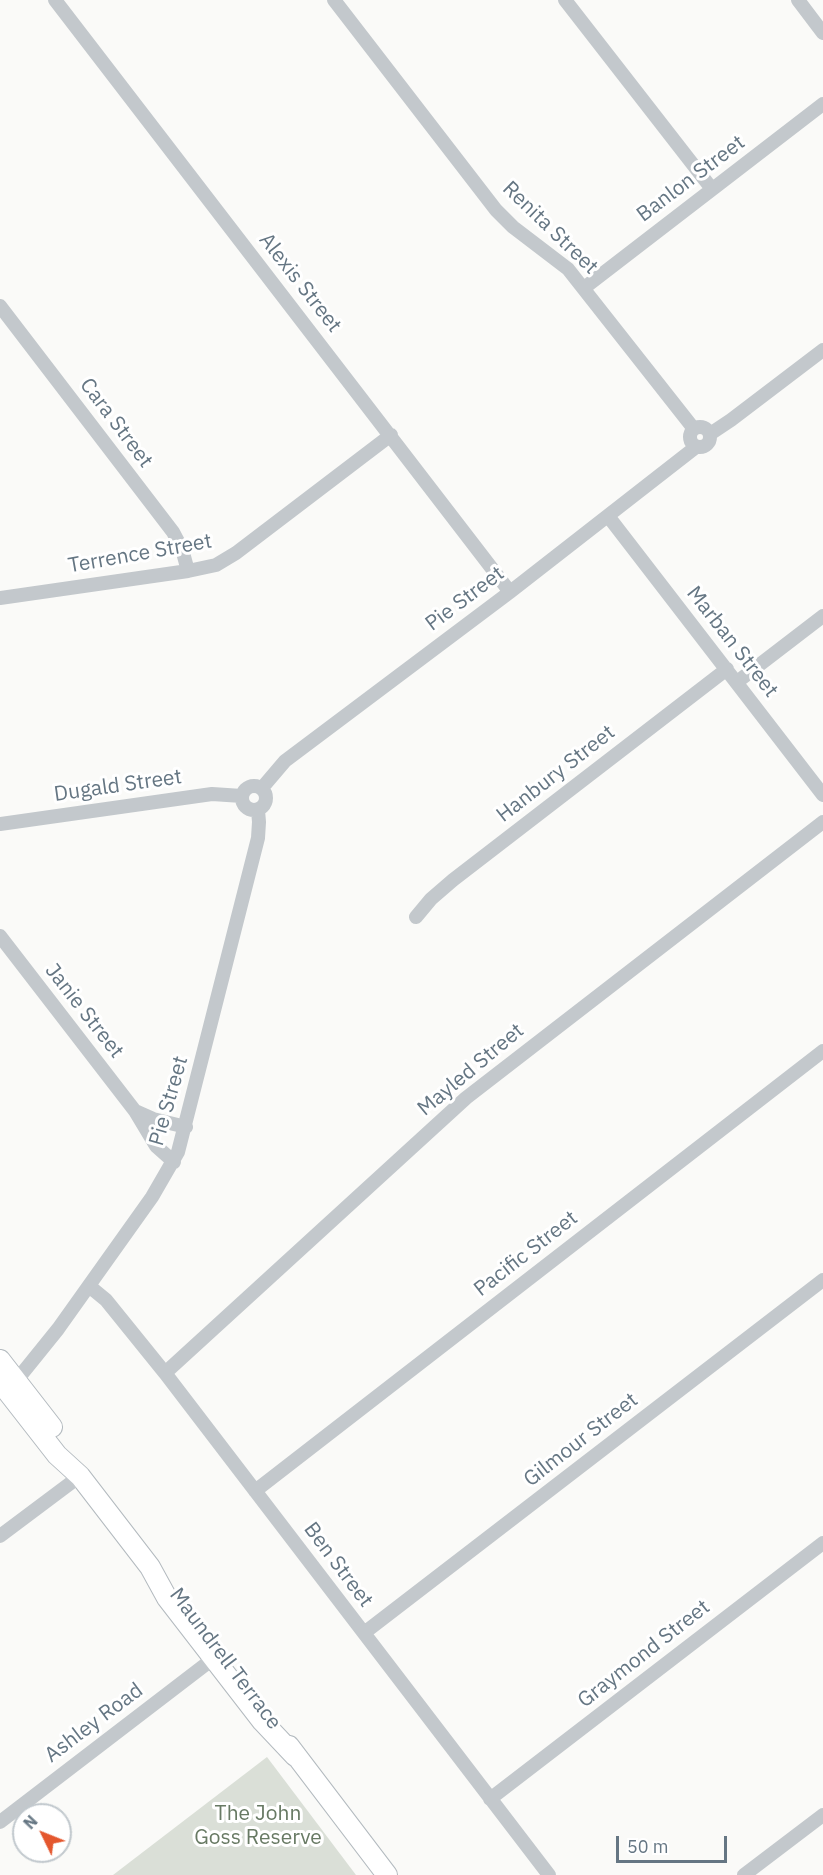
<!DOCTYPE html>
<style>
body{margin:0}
#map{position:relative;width:823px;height:1875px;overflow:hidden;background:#fafaf8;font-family:"IBM Plex Sans",sans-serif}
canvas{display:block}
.north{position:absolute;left:12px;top:1803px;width:60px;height:60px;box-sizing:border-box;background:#fff;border:2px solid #c1c8cd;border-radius:50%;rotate:313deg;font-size:16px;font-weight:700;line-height:24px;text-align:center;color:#657683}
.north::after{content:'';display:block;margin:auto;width:21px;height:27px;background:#e4572e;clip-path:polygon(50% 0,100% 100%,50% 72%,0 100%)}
.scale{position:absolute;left:616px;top:1836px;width:111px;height:27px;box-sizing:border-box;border:3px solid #657683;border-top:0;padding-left:8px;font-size:18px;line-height:21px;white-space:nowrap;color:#657683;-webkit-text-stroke:4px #fff;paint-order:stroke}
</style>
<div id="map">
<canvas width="823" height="1875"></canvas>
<div class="north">N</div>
<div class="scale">50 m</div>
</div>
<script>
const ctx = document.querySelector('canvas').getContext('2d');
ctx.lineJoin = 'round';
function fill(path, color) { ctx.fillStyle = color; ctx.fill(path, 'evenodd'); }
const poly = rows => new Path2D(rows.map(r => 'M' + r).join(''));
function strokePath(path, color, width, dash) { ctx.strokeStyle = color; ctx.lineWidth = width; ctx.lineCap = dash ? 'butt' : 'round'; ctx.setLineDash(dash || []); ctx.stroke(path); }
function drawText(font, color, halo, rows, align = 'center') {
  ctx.font = font + ' "IBM Plex Sans",sans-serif'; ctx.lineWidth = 6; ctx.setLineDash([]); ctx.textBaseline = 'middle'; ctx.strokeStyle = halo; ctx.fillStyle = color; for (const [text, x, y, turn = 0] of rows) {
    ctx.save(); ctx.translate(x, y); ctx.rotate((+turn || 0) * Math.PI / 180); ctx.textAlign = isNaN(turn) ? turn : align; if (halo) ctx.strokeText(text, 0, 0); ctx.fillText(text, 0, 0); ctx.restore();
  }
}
fill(poly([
 [267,1757,356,1875,113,1875]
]), '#dadfd7');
const secondary = poly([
 [0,1360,52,1427],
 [0,1382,57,1455,80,1476,150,1567,167,1598,262,1721,295,1756],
 [289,1746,387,1875]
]);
strokePath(secondary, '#b3babf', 22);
strokePath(poly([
 [55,0,510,592],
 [334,0,496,210,513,227,568,269,694,429],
 [565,0,712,189],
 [798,0,823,33],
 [584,288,823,104],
 [0,306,173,532,182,549,188,571],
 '690 437a10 10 0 1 1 20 0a10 10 0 1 1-20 0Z',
 [710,434,731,420,823,350],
 [608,516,823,795],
 [0,598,188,571,216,565,236,553,391,435],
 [737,682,823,616],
 '242 798a12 12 0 1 1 24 0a12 12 0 1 1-24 0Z',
 [262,788,285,761,510,592,696,447],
 [0,824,212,794,242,796],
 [416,917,431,899,453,880,727,669],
 [0,936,135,1111,156,1146,174,1162],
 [135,1111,153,1119,186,1127],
 [89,1286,106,1300,165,1373,549,1875],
 [165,1373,466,1098,823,822],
 [12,1386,58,1329,152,1197,178,1152,258,838,259,822,258,810],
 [255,1491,823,1051],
 [0,1536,80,1476],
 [364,1633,823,1280],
 [490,1799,823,1543],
 [0,1822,214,1658],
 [744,1875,823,1815]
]), '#c3c8cc', 14);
strokePath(secondary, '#fff', 20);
drawText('21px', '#657683', '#fff', [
 ["Banlon Street",691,179,-37],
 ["Renita Street",550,228,44],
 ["Alexis Street",300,283,52],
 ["Cara Street",116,423,53],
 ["Terrence Street",140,554,-10],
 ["Pie Street",465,599,-37],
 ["Marban Street",732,642,52],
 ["Hanbury Street",556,774,-38],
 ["Dugald Street",118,786,-8],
 ["Janie Street",84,1011,52],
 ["Mayled Street",471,1070,-40],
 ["Pie Street",169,1101,-74],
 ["Pacific Street",526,1254,-38],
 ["Gilmour Street",581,1440,-38],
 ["Ben Street",338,1565,53],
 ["Graymond Street",644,1654,-38],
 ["Maundrell Terrace",225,1659,53],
 ["Ashley Road",94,1723,-37]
]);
drawText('21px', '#687a64', '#fff', [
 ["The John",258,1814],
 ["Goss Reserve",258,1838]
]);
</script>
